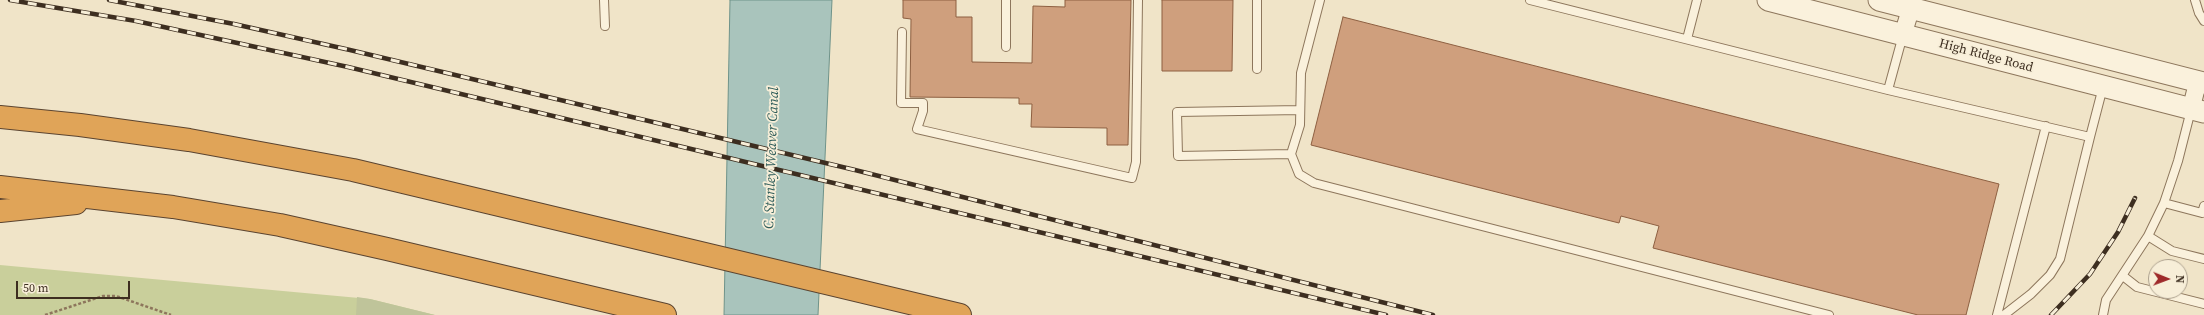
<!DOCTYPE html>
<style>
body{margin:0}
#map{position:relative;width:2204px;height:315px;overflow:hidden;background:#f0e4c8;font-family:"Source Serif 4",serif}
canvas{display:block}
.north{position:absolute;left:2148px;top:259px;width:40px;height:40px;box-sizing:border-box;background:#f7eed8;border:1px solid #ada18e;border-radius:50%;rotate:91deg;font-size:11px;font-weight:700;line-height:16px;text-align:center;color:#3d2e20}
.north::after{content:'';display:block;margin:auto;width:14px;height:18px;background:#9e2a2b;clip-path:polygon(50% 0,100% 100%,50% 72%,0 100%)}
.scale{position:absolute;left:16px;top:281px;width:114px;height:18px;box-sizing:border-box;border:2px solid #3d2e20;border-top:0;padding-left:5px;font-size:12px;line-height:14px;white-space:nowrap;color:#3d2e20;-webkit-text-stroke:3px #f7eed8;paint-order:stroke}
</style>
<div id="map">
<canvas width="2204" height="315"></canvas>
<div class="north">N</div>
<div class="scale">50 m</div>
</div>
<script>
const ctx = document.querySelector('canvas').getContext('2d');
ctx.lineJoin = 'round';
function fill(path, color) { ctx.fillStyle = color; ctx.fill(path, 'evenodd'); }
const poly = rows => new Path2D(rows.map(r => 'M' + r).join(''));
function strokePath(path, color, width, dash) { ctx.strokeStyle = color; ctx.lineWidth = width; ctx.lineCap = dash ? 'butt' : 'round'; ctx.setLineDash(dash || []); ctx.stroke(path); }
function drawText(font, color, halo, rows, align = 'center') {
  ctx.font = font + ' "Source Serif 4",serif'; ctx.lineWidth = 3.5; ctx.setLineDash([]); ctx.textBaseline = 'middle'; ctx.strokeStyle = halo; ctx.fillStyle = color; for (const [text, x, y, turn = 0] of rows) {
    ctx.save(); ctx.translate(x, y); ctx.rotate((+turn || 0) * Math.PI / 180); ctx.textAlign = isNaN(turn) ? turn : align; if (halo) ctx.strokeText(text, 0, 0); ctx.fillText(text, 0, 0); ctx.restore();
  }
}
fill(poly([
 [0,265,370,299,435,315,0,315]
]), '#c9cf9b');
fill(poly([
 [357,297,370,299,435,315,356,315]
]), '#bfc49a');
const water = poly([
 [730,0,832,0,818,315,724,315,730,0]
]);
fill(water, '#a9c4bc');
strokePath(water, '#6f938a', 1);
const building = poly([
 [903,0,956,0,956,17,972,17,972,62,1032,63,1033,6,1065,7,1065,0,1131,0,1128,145,1107,145,1107,128,1031,127,1032,104,1019,104,1019,98,910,97,911,19,903,18,903,0],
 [1162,0,1233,0,1232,71,1162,71,1162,0],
 [1343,17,1999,184,1966,315,1918,315,1653,248,1659,226,1621,216,1619,223,1311,145,1343,17]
]);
fill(building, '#cf9f7d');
strokePath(building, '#8d5f41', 1);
const service = poly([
 [604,0,605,26],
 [1257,0,1257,69],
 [1320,0,1301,73,1300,125,1291,154,1299,174,1314,183,1829,315],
 [1530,0,1888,90,2090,137,2103,87],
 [2195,0,2199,13,2204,21],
 [902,32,901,103,923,103,923,111,917,129,1132,178,1136,162,1138,0],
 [1687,39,1697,0],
 [1006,47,1006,0],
 [1888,90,1903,35],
 [1291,154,1178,156,1177,112,1300,110],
 [2164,203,2202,213,2204,206],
 [2148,236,2172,251,2204,259],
 [2123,276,2137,287,2204,304],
 [1997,315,2046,126],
 [2004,315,2031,294,2050,275,2060,259,2090,137],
 [2103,315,2106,300,2148,236,2164,203,2178,161,2191,110]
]);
const minor = poly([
 [1903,34,1911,8],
 [2191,109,2198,81]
]);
const tertiary = poly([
 [1768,0,2204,112],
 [1879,0,2204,83]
]);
const motorway = poly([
 [0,117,80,125,189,140,353,170,960,315],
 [0,187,173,207,280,225,387,249,665,315],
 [0,211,76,203]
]);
strokePath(service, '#8d765c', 10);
strokePath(minor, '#8d765c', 19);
strokePath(tertiary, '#8d765c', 23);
strokePath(motorway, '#5b4430', 24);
strokePath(poly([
 [45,315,103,296,116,296,171,315]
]), '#8d765c', 2.5, [3, 2]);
strokePath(service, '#faf1dc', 8);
strokePath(minor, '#faf1dc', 17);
strokePath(tertiary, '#faf1dc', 21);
strokePath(motorway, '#e0a458', 22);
const rail = poly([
 [10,0,136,21,348,67,1386,315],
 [109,0,234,24,350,50,855,170,1433,315],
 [2051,315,2090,274,2118,232,2135,198]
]);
strokePath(rail, '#3d2e20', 4.5);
strokePath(rail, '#f7eed8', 3, [9]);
drawText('13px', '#3d2e20', '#f7eed8', [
 ["High Ridge Road",1986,56,15]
]);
drawText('italic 14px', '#2f5d5a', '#f7eed8', [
 ["C. Stanley Weaver Canal",772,158,-88]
]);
</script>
